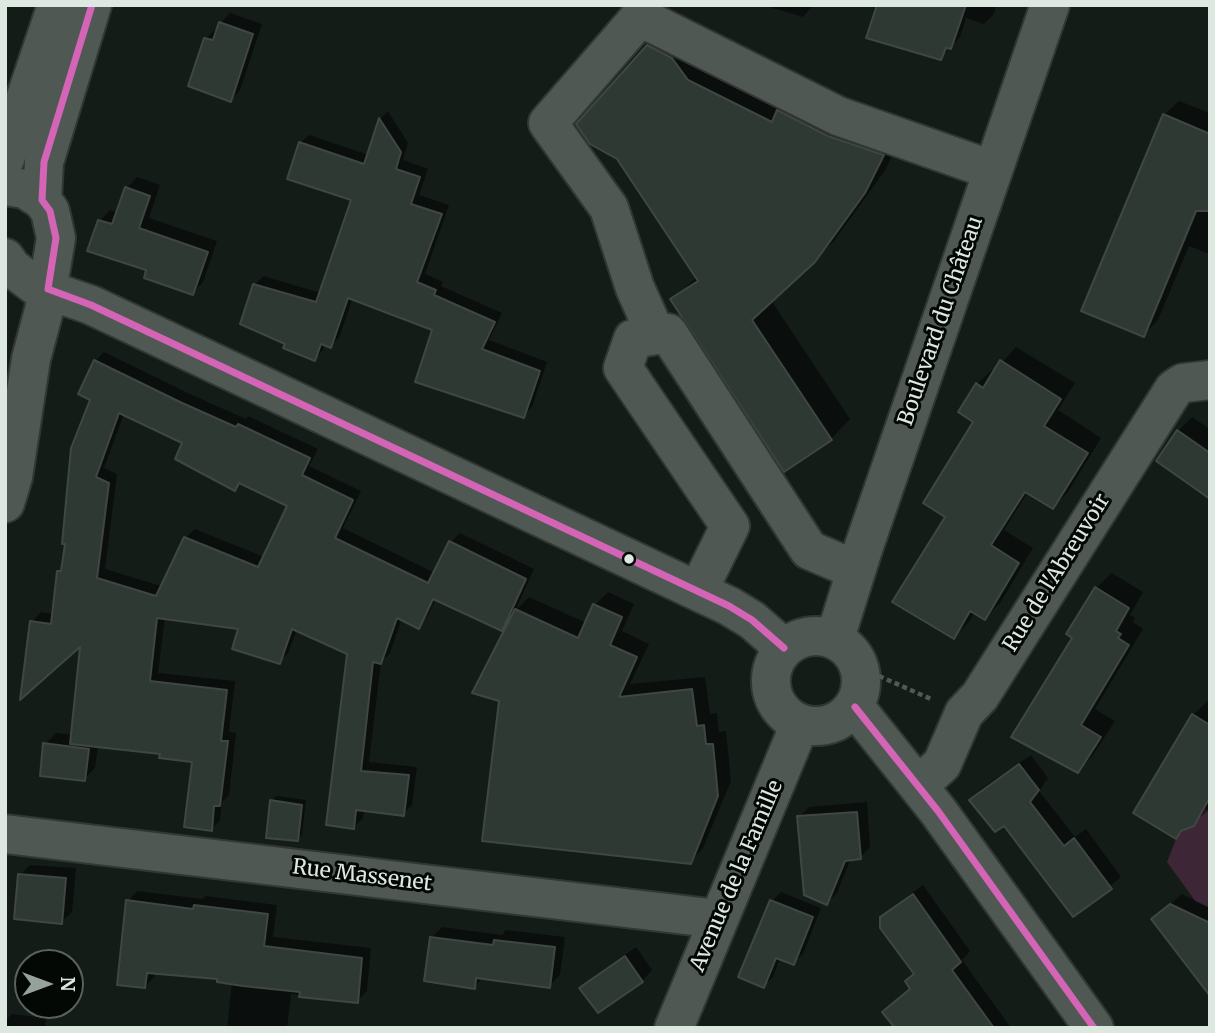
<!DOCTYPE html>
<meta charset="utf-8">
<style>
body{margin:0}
#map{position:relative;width:1215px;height:1033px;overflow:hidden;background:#141c18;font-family:Merriweather,serif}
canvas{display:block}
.frame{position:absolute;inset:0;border:7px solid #dde8e1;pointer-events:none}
.north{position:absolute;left:14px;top:949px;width:70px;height:70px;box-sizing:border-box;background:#030805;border:2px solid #5a625d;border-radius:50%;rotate:90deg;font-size:19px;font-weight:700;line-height:28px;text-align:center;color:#dde8e1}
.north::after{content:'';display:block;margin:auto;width:24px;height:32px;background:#97a19b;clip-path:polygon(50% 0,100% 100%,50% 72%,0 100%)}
</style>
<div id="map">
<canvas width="1215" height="1033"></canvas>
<div class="frame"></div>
<div class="north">N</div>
</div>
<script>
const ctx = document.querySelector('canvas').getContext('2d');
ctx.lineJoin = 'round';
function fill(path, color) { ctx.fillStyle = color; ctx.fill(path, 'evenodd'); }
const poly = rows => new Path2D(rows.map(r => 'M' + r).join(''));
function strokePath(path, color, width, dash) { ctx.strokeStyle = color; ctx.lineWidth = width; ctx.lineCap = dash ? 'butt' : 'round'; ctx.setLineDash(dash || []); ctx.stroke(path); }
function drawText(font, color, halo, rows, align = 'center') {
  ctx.font = font + ' Merriweather,serif'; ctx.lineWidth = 6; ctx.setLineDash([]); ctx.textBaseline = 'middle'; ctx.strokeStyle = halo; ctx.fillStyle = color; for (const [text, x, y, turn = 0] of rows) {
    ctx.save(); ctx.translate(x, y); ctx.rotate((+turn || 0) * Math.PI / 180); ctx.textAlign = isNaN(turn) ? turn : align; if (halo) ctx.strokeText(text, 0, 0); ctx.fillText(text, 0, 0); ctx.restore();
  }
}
fill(poly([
 [1198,804,1210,811,1210,908,1196,902,1167,862,1176,839]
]), '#3d2636');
fill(poly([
 [762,5,813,5,803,17],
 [879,5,996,5,994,14,984,24,966,18,960,37,941,58],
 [230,13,262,24,240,90,231,100,206,39,215,29,218,30,221,23],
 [668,27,902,136,884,172,834,241,771,300,850,419,831,439,672,300,697,277,648,46],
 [1179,101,1210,113,1210,254,1189,246,1158,320,1143,335,1164,115],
 [388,111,408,143,403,160,428,169,419,195,449,205,425,274,443,282,441,286,502,313,489,340,547,362,532,407,523,416,434,329,353,297,339,338,330,346,325,344,323,350,315,359,287,343,255,285,263,276,321,293,353,199,300,143,309,135,369,155,380,119],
 [137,177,160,185,149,218,217,241,203,282,193,293,148,269,100,221,110,210,118,213,127,188],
 [1016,347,1075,383,1058,410,1101,438,1068,492,1053,507,1028,492,1004,530,1033,548,1000,603,985,618,975,612,969,622,954,637,948,516,976,421,977,384,992,370,995,371],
 [104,352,190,394,246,419,248,416,318,449,309,466,361,491,343,528,435,573,451,542,460,533,534,569,515,611,529,597,586,623,595,605,608,592,634,604,622,631,649,644,630,684,705,677,710,714,717,713,719,732,726,731,731,781,703,848,690,862,510,621,501,629,436,599,427,617,418,626,402,618,390,653,381,662,369,762,417,767,412,805,403,814,364,809,363,818,354,827,349,653,297,630,288,653,279,662,240,628,165,617,158,673,235,681,229,732,236,733,229,795,222,802,220,820,211,829,194,761,162,753,98,746,95,768,84,779,45,744,56,733,73,735,82,643,32,622,41,612,54,614,59,572,64,567,92,399,95,361],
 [124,414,185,443,235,489,241,482,289,505,264,557,195,529,185,538,161,586,105,569,117,474,104,468],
 [1192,417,1210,429,1210,497,1178,431],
 [1112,573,1143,592,1130,615,1135,618,1133,622,1143,629,1095,709,1115,721,1093,755,1078,771,1074,637,1096,588],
 [1209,700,1210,809,1176,837,1193,715],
 [1031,755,1048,778,1039,791,1075,837,1086,829,1121,877,1073,915,1004,823,971,800,981,789],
 [276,796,306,800,302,835,297,840,271,801],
 [867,802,870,847,860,858,851,858,837,893,827,903,799,817,809,807],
 [30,865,76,868,72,912,61,922,20,875],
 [923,885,970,951,962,960,1011,1028,897,1028,916,973,882,918,893,907],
 [137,891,202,899,206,896,277,905,273,937,371,948,367,991,357,1001,291,994,287,1028,227,1028,232,982,219,978,155,972,154,977,145,987,128,901],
 [781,892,821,908,803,954,793,963,780,958,773,977,763,986,772,901],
 [1182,894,1210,908,1210,974,1153,919],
 [442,927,502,935,506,930,565,937,560,975,549,986,484,977,474,987,431,938],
 [636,947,652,970,642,981,581,988,592,978],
 [12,1014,46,1018,45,1028,5,1028,5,1021]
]), '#0007');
const building = poly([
 [877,5,966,5,951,49,946,48,941,60,866,38,877,5],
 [219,22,253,34,231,102,188,86,204,38,213,40,219,22],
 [647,45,672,58,688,80,772,122,777,110,828,136,884,155,865,193,815,262,752,320,832,440,784,472,670,299,698,281,617,159,590,144,576,124,647,45],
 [1163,114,1210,134,1210,211,1196,211,1144,337,1081,311,1163,114],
 [379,118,401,152,396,169,420,177,411,204,442,214,417,282,436,290,434,295,495,322,482,349,540,371,524,418,415,382,432,330,348,298,331,348,321,344,315,361,283,348,285,344,240,324,253,284,316,302,351,200,287,179,299,142,364,164,379,118],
 [125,187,150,196,139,228,208,252,193,295,144,278,146,270,87,251,98,220,112,224,125,187],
 [94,360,180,402,236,427,238,424,310,458,302,475,353,500,335,538,428,583,449,541,526,579,502,631,433,599,419,629,397,618,381,664,373,662,361,771,409,775,404,816,356,810,354,829,326,825,347,654,292,629,280,664,232,649,238,629,157,618,150,681,227,690,221,741,228,741,220,806,214,806,212,831,184,827,192,762,159,758,160,754,70,744,80,647,20,700,30,621,51,624,57,571,61,571,65,544,62,544,71,448,90,400,78,394,94,360],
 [119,413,182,443,175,459,235,491,239,483,287,506,258,567,184,537,156,596,97,578,109,483,96,477,119,413],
 [1000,360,1061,399,1044,426,1088,453,1053,509,1025,492,991,545,1019,563,985,620,970,611,954,639,892,602,945,517,923,503,973,422,958,412,976,383,983,388,1000,360],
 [1177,430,1210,453,1210,499,1156,461,1177,430],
 [1095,587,1129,608,1116,631,1121,634,1118,638,1129,645,1081,725,1101,737,1078,773,1011,737,1072,638,1066,634,1095,587],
 [593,604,622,617,610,645,637,657,619,697,692,689,697,726,704,725,706,744,713,744,718,796,691,864,482,841,499,701,472,693,515,609,578,638,593,604],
 [1192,714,1210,725,1210,797,1194,826,1181,831,1176,839,1133,813,1192,714],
 [43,743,89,749,85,781,40,776,43,743],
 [1019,764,1039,790,1030,802,1064,846,1074,838,1112,889,1073,917,1004,826,995,832,969,800,1019,764],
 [270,800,302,805,298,841,266,838,270,800],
 [857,812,861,859,845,861,827,905,804,895,797,816,857,812],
 [18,874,66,878,62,924,14,919,18,874],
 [913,894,961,962,952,970,994,1028,895,1028,882,1012,910,989,905,981,914,974,880,928,880,917,913,894],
 [126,900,193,909,194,905,268,914,264,946,362,958,358,1003,299,997,300,992,243,986,217,982,217,979,147,973,145,988,117,985,126,900],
 [770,900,813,917,794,965,776,958,764,988,738,977,770,900],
 [1170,904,1210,923,1210,996,1151,919,1170,904],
 [430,937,493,945,494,940,555,947,550,988,476,978,475,989,424,981,430,937],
 [625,956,643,982,598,1013,579,988,625,956]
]);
fill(building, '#2e3934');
strokePath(building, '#404743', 2);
const minor = poly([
 [5,258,12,268,36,286,91,305,729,606,752,620,784,648],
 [656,335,635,288,609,208,548,123,640,17,838,116,992,170],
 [698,591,730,526,623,368,633,339,668,333,809,550,856,570],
 '771 681a45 45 0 1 1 90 0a45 45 0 1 1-90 0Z',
 [835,638,864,546,1050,5],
 [855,707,938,811,1094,1028],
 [918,786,942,764,964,713,980,696,1174,389,1183,383,1210,380],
 [5,834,718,919],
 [674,1028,800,724]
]);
const major = poly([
 [5,159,57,5],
 [5,186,25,189,42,200],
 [5,503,13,477,31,359,44,310,56,238,50,211,42,200,44,162,92,5]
]);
strokePath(minor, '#313834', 42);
strokePath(major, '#313834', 42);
strokePath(poly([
 [879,676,931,699]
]), '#535855', 4.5, [5, 3.5]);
strokePath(minor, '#505854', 38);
strokePath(major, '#505854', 38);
strokePath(poly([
 [48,289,91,305,729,606,752,620,784,648],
 [48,289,56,238,50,211,42,200,44,162,92,5],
 [855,707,938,811,1094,1028]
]), '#d364b6', 7);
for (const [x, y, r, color] of [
 [629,559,6,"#dde8e1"]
]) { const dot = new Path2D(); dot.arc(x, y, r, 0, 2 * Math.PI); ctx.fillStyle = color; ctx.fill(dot); strokePath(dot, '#030805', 2.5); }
drawText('21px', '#dde8e1', '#030805', [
 ["Boulevard du Château",941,321,-71],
 ["Rue de l'Abreuvoir",1057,573,-58],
 ["Rue Massenet",362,876,7],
 ["Avenue de la Famille",737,876,-67]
]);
</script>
